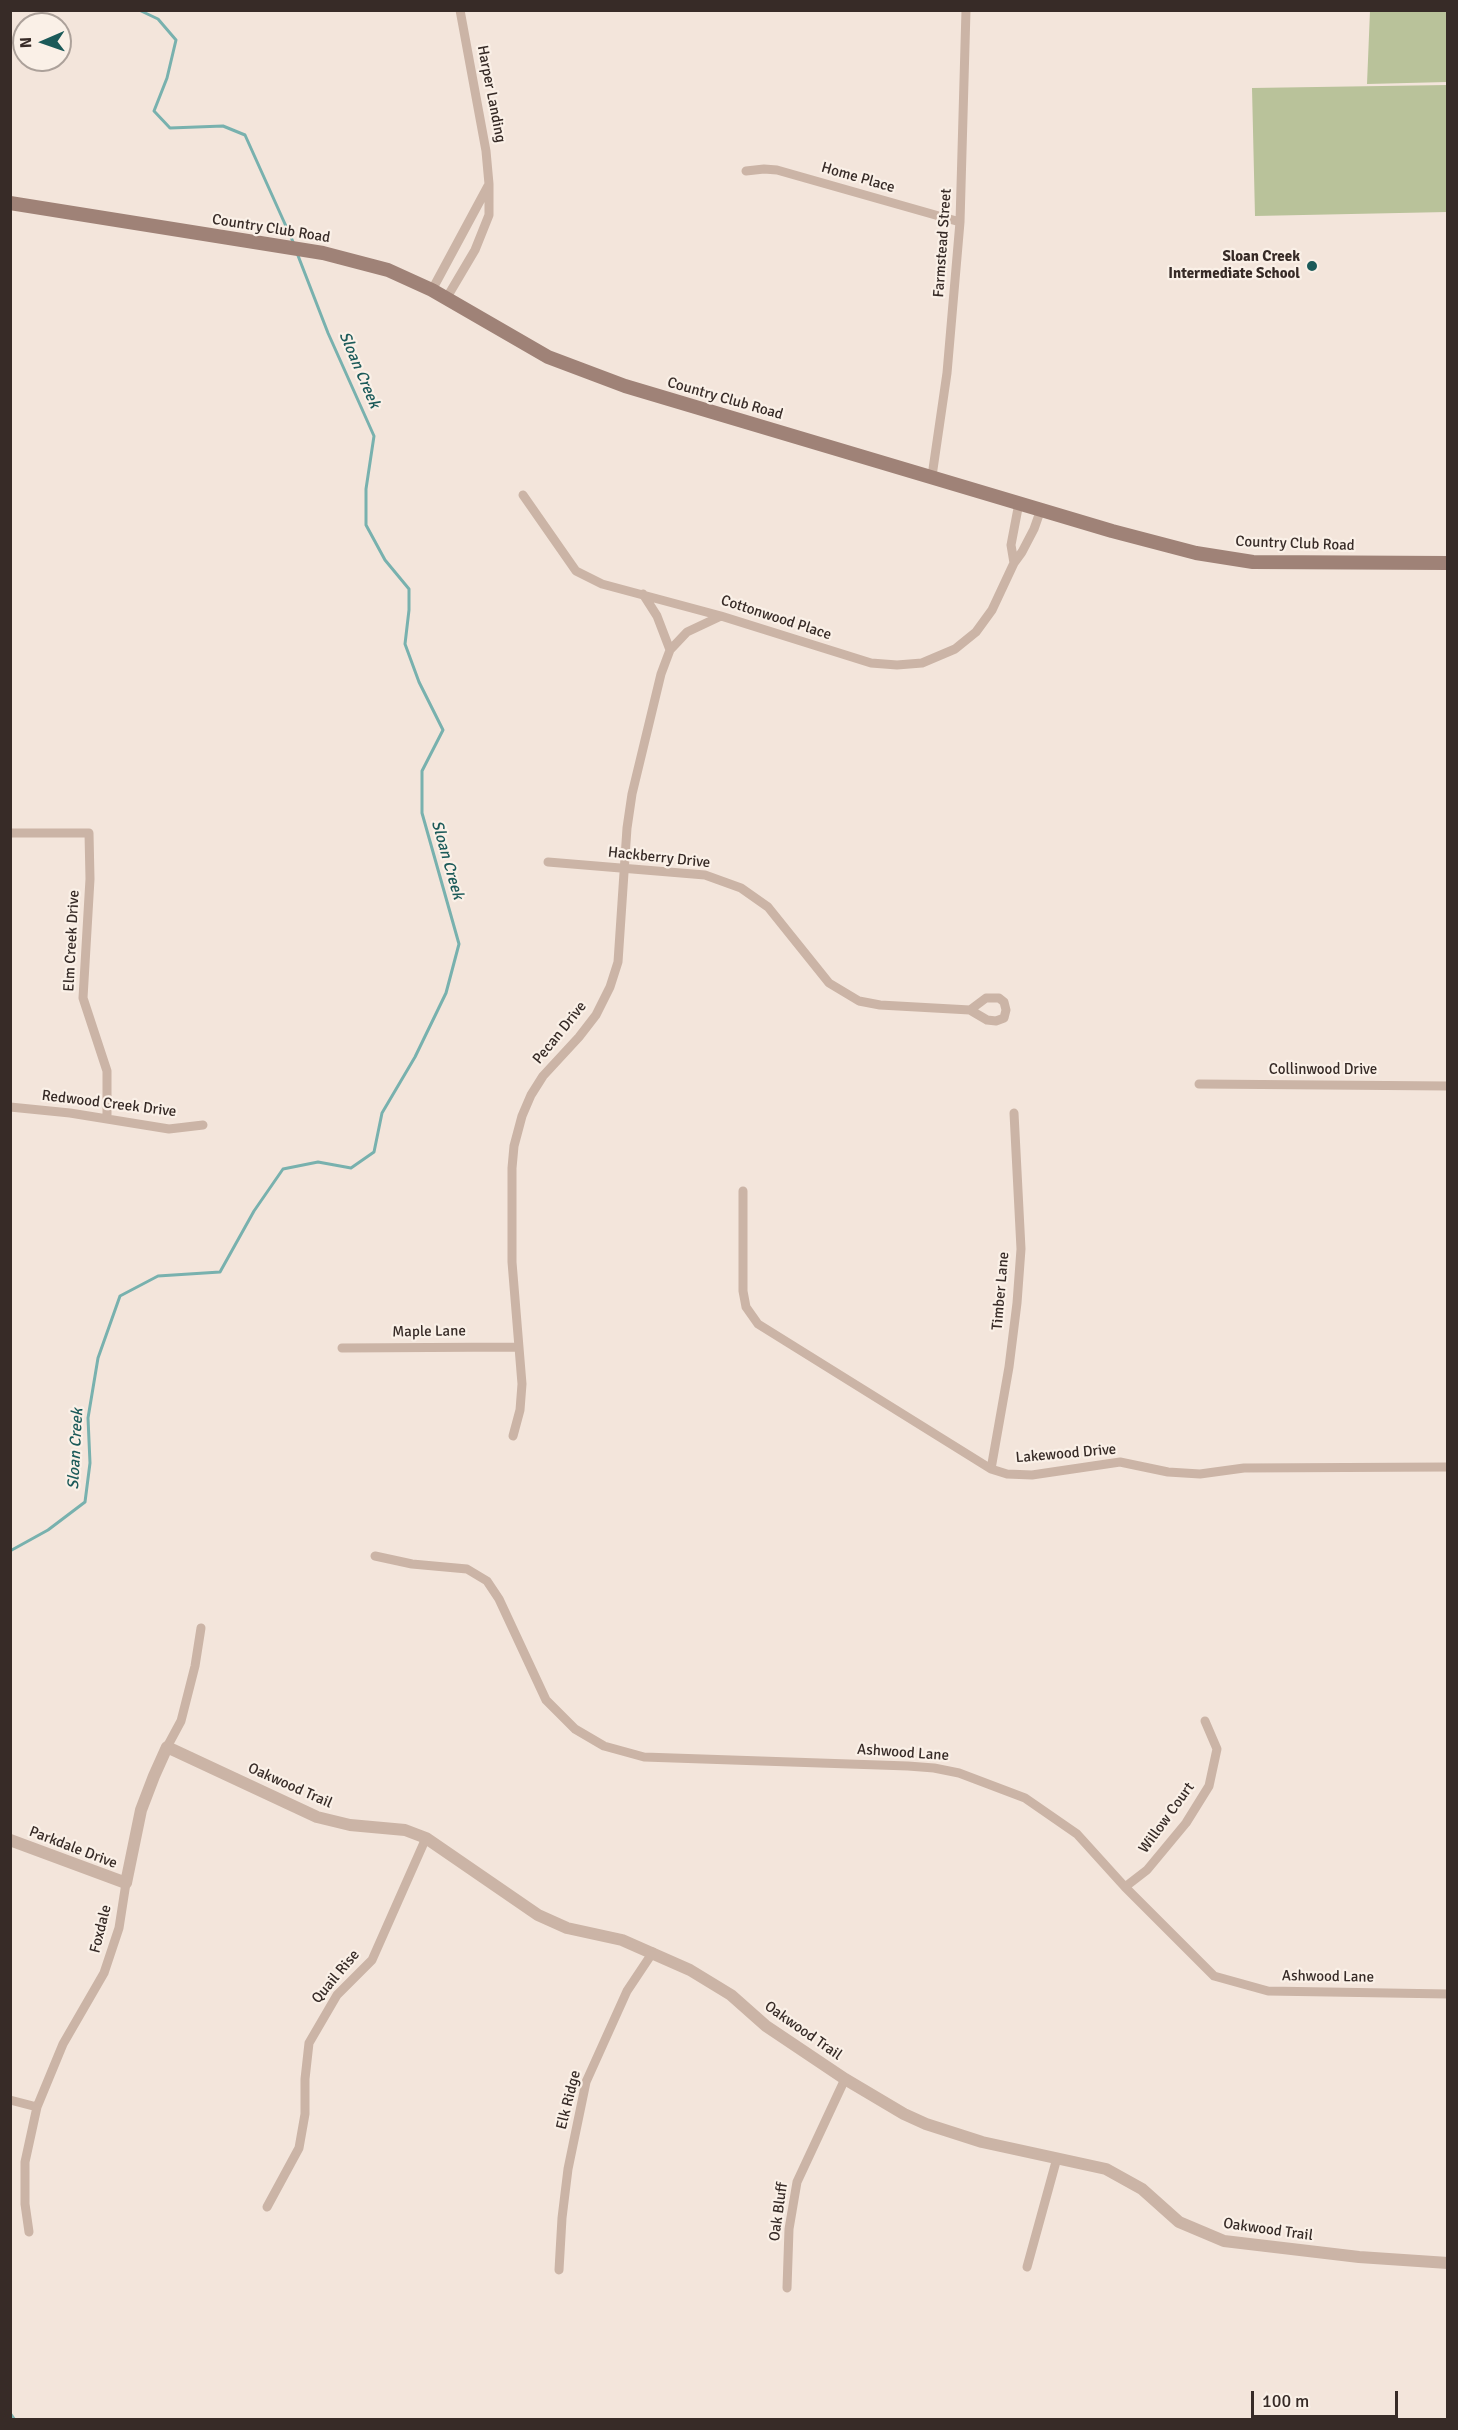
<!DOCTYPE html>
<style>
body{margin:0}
#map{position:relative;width:1458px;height:2430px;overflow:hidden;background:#f3e5db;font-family:Signika,sans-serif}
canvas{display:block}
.frame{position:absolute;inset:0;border:12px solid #372b27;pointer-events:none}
.north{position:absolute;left:12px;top:12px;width:60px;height:60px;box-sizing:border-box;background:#faf0e7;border:2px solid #aca19a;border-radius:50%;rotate:268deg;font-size:16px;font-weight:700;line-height:24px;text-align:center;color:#372b27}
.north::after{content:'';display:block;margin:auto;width:21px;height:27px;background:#1b5a59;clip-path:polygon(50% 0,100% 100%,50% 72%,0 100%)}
.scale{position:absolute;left:1251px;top:2391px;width:147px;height:27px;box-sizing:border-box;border:3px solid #372b27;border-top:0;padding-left:8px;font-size:18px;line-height:21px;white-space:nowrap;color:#372b27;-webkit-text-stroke:4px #faf0e7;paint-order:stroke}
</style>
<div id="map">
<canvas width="1458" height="2430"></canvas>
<div class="frame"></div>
<div class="north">N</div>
<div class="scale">100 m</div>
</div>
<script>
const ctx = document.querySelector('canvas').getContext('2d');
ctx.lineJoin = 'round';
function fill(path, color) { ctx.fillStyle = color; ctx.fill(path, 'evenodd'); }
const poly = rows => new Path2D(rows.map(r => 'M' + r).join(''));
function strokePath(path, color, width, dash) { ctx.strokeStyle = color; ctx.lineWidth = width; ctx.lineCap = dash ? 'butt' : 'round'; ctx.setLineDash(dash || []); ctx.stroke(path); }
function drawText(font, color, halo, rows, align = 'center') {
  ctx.font = font + ' Signika,sans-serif'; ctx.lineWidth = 4.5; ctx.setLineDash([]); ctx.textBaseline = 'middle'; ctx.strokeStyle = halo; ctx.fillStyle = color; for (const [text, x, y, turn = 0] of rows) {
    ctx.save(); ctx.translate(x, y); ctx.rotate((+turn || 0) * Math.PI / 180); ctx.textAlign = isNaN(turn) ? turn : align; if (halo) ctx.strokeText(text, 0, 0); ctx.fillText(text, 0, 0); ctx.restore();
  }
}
fill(poly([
 [1370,11,1447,11,1447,82,1367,84],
 [1447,85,1447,212,1255,216,1252,88]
]), '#b9c29a');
strokePath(poly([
 [139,10,158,19,176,40,167,78,154,111,170,128,223,126,245,135,294,244],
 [10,1551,48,1530,85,1502,90,1463,88,1418,98,1358,120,1296,158,1276,220,1272,254,1211,283,1169,318,1162,351,1168,374,1152,382,1113,415,1057,446,993,459,944,422,813,422,771,443,730,419,682,405,644,409,610,409,589,385,560,366,525,366,489,374,436,328,333,297,253],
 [10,2413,15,2420]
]), '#78b1ae', 3);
strokePath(poly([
 [746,171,764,169,777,170,960,222],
 [432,290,488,186],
 [446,299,475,250,489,215,489,184,486,151,460,10],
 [932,476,947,373,960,222,966,10],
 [523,495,576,571,602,584,721,616,871,663,897,665,922,663,955,649,976,632,992,610,1014,563],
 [1019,503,1011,545,1014,563,1022,552,1034,529,1041,509],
 [643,594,657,616,670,650],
 [10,833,89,833,90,879,83,998,107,1071,107,1119],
 [548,862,705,875,741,888,768,907,829,983,859,1001,880,1005,970,1010,987,1020,996,1021,1004,1018,1006,1010,1004,1002,999,998,986,998,970,1010],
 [1199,1084,1448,1086],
 [10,1107,70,1113,169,1129,203,1125],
 [743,1191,743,1291,746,1307,758,1324,991,1469,1007,1474,1032,1475,1120,1462,1168,1472,1200,1474,1244,1468,1448,1467],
 [342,1348,517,1347],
 [513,1436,520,1410,522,1384,512,1262,512,1168,514,1146,522,1116,531,1095,543,1076,579,1037,596,1015,610,987,618,962,627,828,632,794,661,674,670,650,687,632,721,616],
 [991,1469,1009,1367,1017,1303,1021,1249,1014,1113],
 [375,1556,412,1564,467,1569,487,1581,499,1599,546,1700,575,1729,604,1746,644,1757,908,1766,934,1768,959,1773,1025,1798,1077,1834,1125,1887,1214,1976,1268,1991,1448,1994],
 [167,1747,181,1721,195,1666,201,1628],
 [1125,1887,1147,1870,1186,1823,1209,1786,1217,1749,1205,1721],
 [10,2100,37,2107],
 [267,2207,299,2148,305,2114,305,2079,309,2043,337,1995,372,1960,426,1838],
 [29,2232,25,2204,25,2162,37,2107,63,2044,104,1973,119,1928,126,1883],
 [1027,2267,1057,2158],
 [559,2270,562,2218,568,2169,586,2082,627,1991,653,1952],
 [787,2288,789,2229,797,2182,845,2079]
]), '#cbb4a6', 9);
strokePath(poly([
 [10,1840,126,1883,141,1810,154,1776,167,1747,317,1817,350,1825,405,1830,426,1838,538,1915,567,1928,622,1940,690,1970,731,1995,766,2026,845,2079,904,2114,926,2124,982,2142,1106,2169,1142,2189,1179,2222,1224,2241,1359,2257,1448,2263]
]), '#cbb4a6', 12);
strokePath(poly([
 [10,203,323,253,388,270,432,290,548,357,625,386,1112,531,1196,553,1253,562,1448,563]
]), '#9f8277', 14);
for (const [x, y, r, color] of [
 [1312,266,6,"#1b5a59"]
]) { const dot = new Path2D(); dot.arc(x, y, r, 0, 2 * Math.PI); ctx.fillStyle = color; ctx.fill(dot); strokePath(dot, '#faf0e7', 2); }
drawText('15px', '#372b27', '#faf0e7', [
 ["Harper Landing",491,94,79],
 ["Home Place",858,178,16],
 ["Country Club Road",271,229,9],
 ["Farmstead Street",943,243,-86],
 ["Country Club Road",725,399,16],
 ["Country Club Road",1295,544,2],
 ["Cottonwood Place",776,618,18],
 ["Hackberry Drive",659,858,6],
 ["Elm Creek Drive",72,941,-87],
 ["Pecan Drive",560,1033,-51],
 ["Collinwood Drive",1323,1070],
 ["Redwood Creek Drive",109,1104,7],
 ["Timber Lane",1001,1291,-85],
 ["Maple Lane",429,1332,-1],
 ["Lakewood Drive",1066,1454,-5],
 ["Ashwood Lane",903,1753,4],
 ["Oakwood Trail",290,1786,24],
 ["Willow Court",1167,1818,-54],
 ["Parkdale Drive",73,1848,21],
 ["Foxdale",101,1929,-76],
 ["Quail Rise",336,1977,-50],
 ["Ashwood Lane",1328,1977,1],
 ["Oakwood Trail",803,2031,35],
 ["Elk Ridge",569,2100,-76],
 ["Oak Bluff",779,2212,-82],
 ["Oakwood Trail",1268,2230,8]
]);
drawText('bold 15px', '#372b27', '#faf0e7', [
 ["Sloan Creek",1300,257],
 ["Intermediate School",1300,274]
], 'right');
drawText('italic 16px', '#1b5a59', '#faf0e7', [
 ["Sloan Creek",359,370,67],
 ["Sloan Creek",447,860,74],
 ["Sloan Creek",76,1449,-87]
]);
</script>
